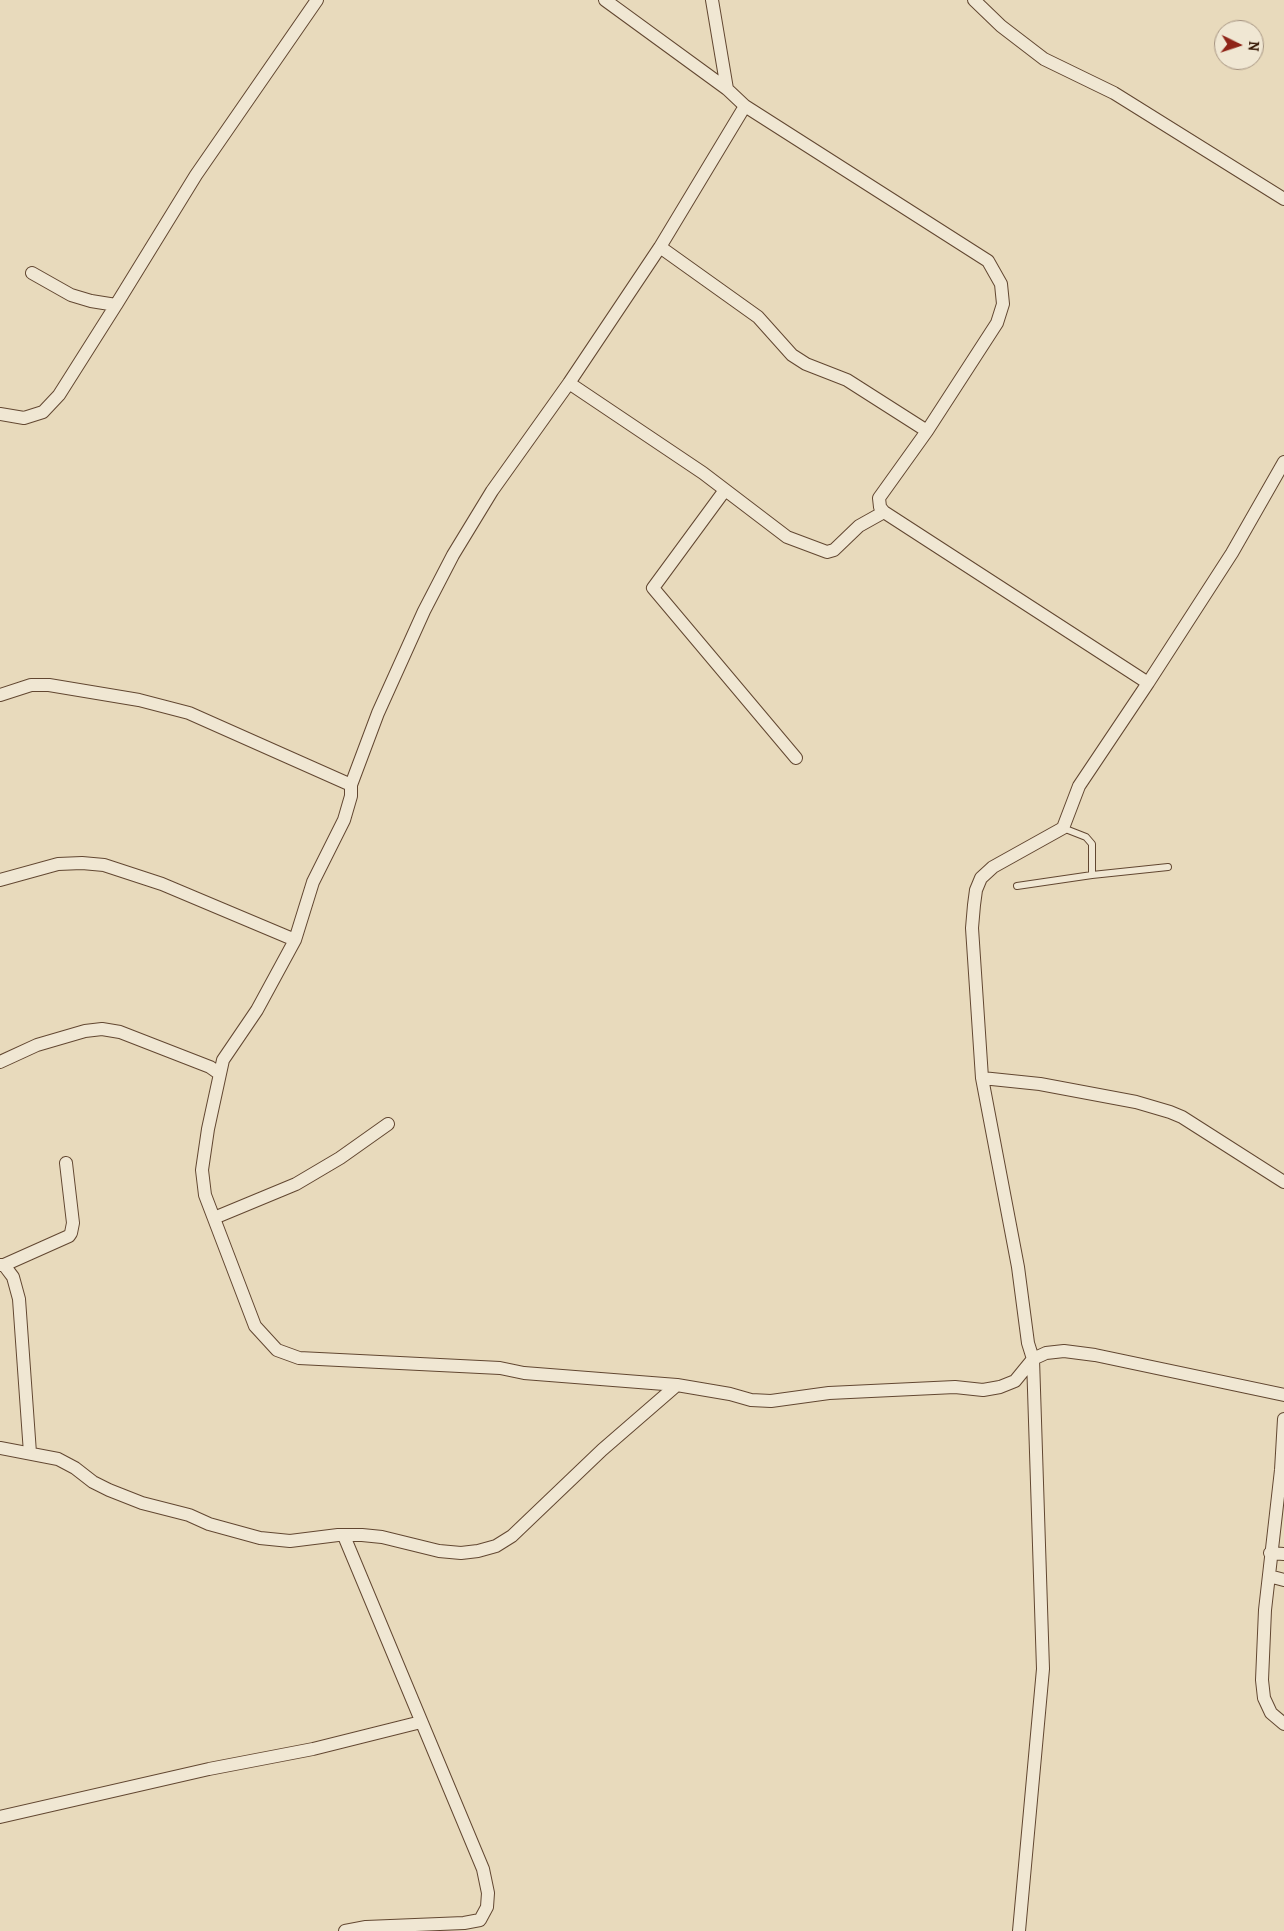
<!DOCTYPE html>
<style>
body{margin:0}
#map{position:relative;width:1284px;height:1931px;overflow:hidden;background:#e8dabc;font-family:Alegreya,serif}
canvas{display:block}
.north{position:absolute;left:1214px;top:20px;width:50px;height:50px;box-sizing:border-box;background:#f0e7d3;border:1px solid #a59380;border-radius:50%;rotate:94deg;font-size:14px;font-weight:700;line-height:20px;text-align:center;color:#351603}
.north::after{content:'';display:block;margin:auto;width:18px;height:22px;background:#8f2418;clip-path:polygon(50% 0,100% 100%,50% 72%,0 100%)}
</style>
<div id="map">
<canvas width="1284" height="1931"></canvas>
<div class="north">N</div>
</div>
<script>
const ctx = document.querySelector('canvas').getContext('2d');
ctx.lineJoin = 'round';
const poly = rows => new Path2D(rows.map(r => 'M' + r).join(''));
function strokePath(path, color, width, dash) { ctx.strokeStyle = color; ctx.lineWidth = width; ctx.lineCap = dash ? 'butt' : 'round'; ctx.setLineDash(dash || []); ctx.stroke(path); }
const service = poly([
 [1063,828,1086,837,1092,844,1092,875],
 [1017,886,1092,875,1168,867]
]);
const minor = poly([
 [605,0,727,89,745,106,988,261,1001,284,1003,304,997,323,927,431,879,498,880,507,884,512,1148,683,1232,553,1284,462],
 [712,0,727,89],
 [974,0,1001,26,1044,59,1114,93,1284,199],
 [660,247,758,317,792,355,806,364,847,380,927,431],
 [32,273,71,295,91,301,116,305,196,175,317,0],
 [569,383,703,473,787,537,827,552,834,550,859,526,884,512],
 [0,414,24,418,43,412,59,395,116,305],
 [725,490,653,588,796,758],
 [0,695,31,685,49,685,139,700,189,713,351,785],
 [0,880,58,864,82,863,104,865,162,884,295,940],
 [0,1062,37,1045,85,1031,102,1029,120,1032,210,1067,220,1074],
 [982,1078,1040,1084,1136,1102,1170,1112,1182,1117,1284,1182],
 [214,1218,296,1184,340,1158,388,1124],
 [0,1265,4,1265,13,1277,19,1299,30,1453],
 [4,1265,69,1236,71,1233,73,1223,66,1163],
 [677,1385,524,1373,500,1368,299,1358,277,1350,255,1326,205,1195,202,1170,208,1129,223,1060,257,1010,295,940,313,882,344,820,351,796,351,785,378,713,424,611,453,555,492,491,569,383,660,247,745,106],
 [1284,1419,1281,1470,1265,1610,1262,1680,1264,1698,1271,1713,1284,1724],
 [0,1448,58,1459,75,1468,93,1482,109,1490,142,1503,189,1515,209,1524,260,1538,290,1541,338,1535,362,1535,382,1537,439,1551,461,1553,478,1551,496,1546,512,1536,602,1450,677,1385,730,1394,751,1400,771,1401,829,1393,955,1387,983,1390,1000,1387,1015,1381,1033,1359,1046,1353,1064,1351,1095,1355,1284,1395],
 [344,1536,483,1869,488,1893,487,1907,480,1920,464,1923,366,1927,345,1931],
 [1270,1553,1284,1554],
 [1269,1576,1284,1580],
 [0,1817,209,1769,313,1749,421,1722],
 [1019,1931,1043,1669,1033,1359,1028,1343,1018,1267,982,1078,972,928,974,905,976,890,981,878,993,867,1063,828,1079,786,1148,683]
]);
strokePath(service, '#624731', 8);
strokePath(minor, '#624731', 14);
strokePath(service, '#f0e7d3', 6);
strokePath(minor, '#f0e7d3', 12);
</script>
